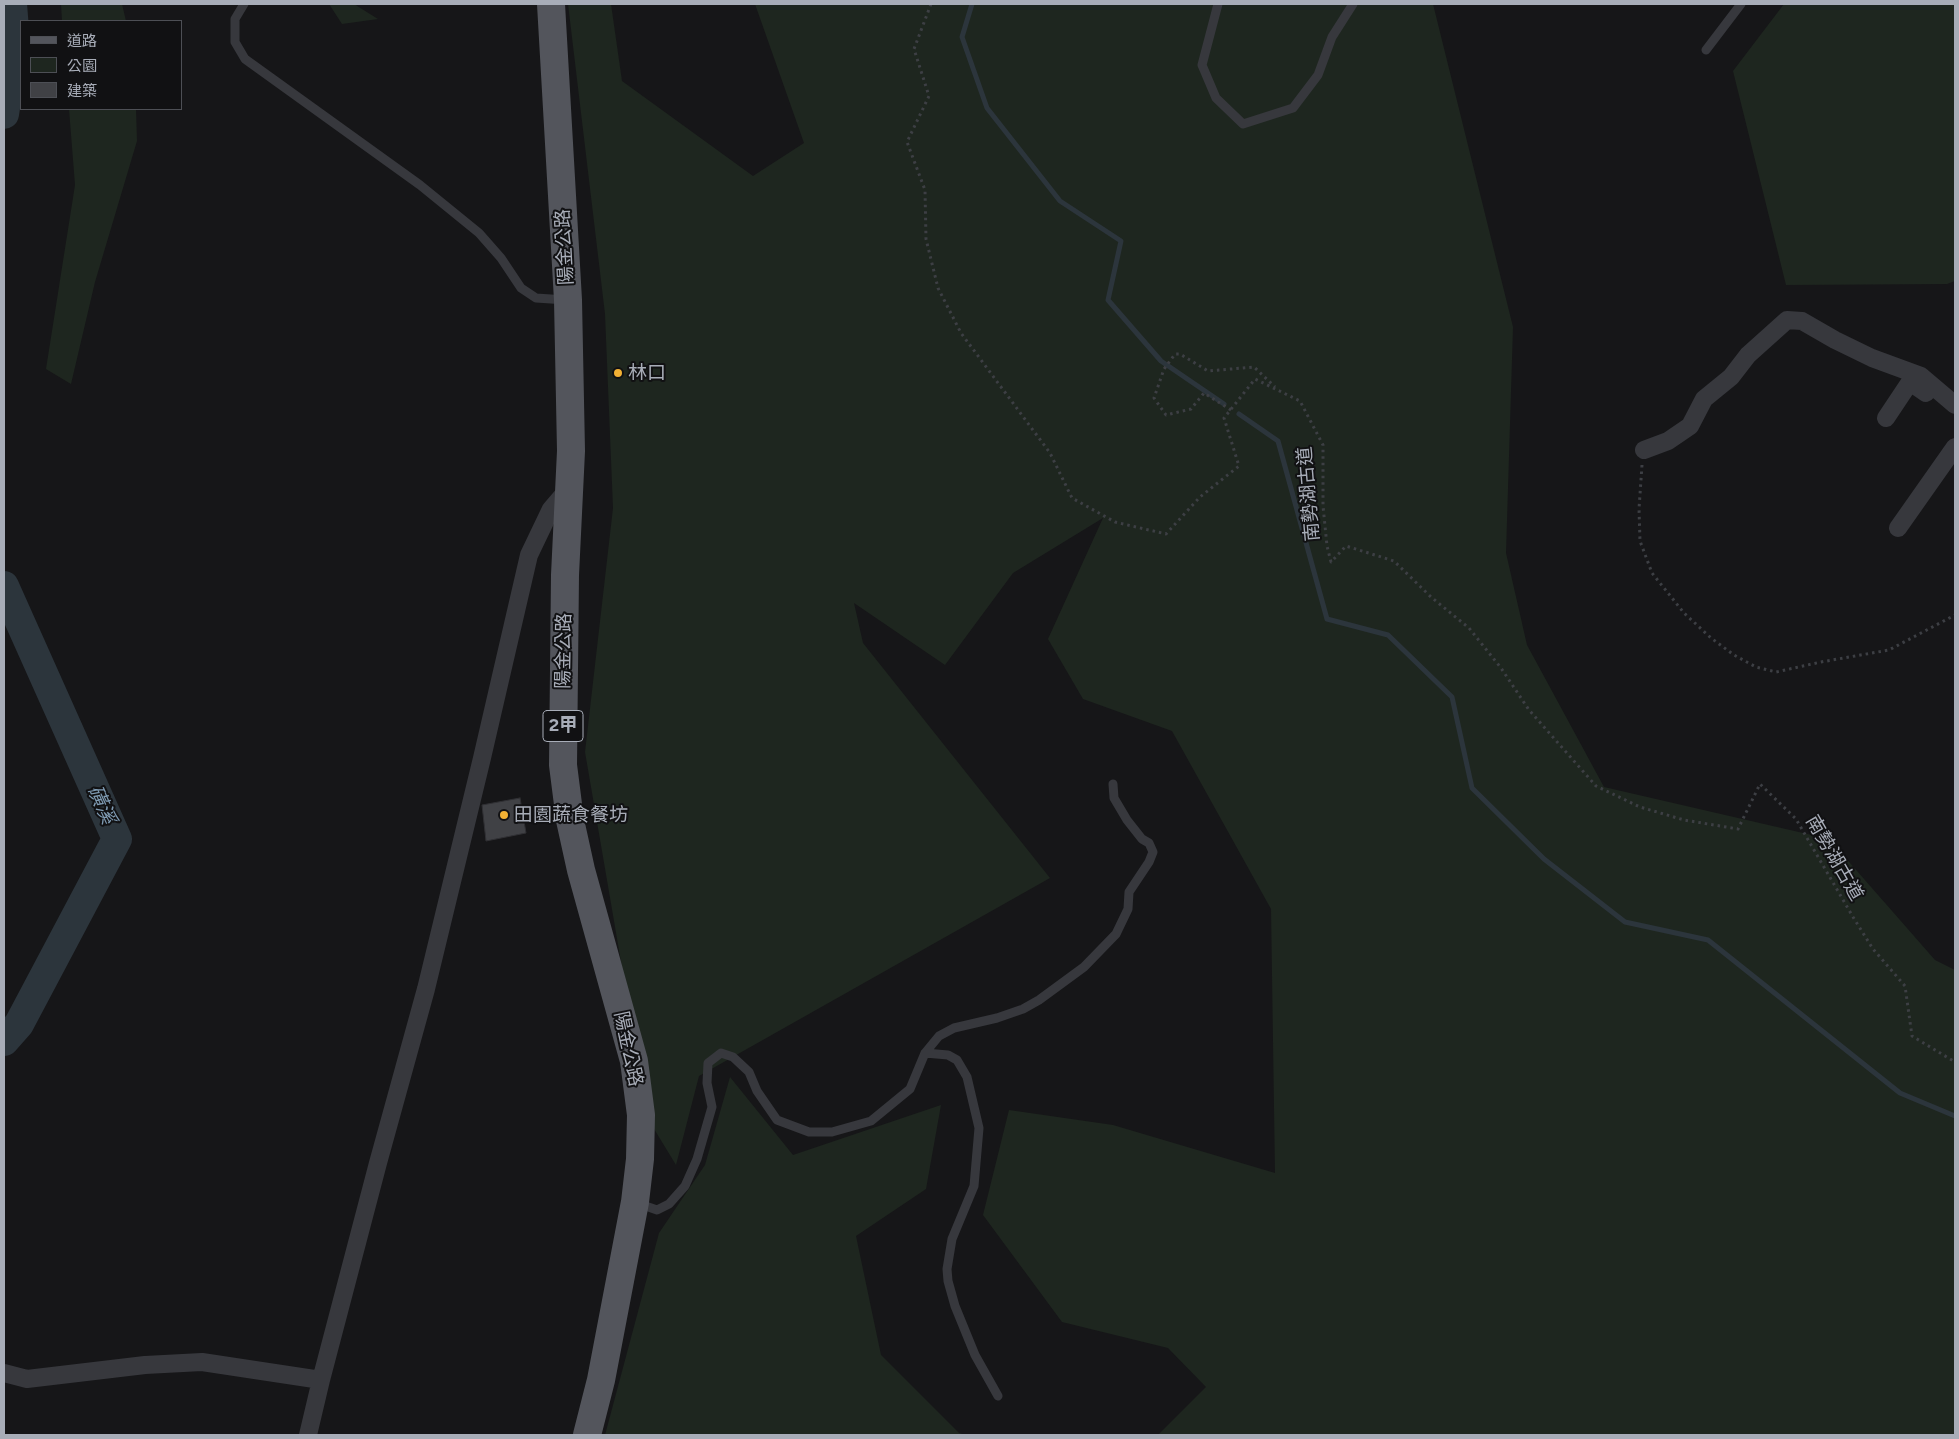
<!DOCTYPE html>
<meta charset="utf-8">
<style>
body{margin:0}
#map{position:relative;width:1959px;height:1439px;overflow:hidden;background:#161618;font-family:Figtree,"Noto Sans TC",sans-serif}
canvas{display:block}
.frame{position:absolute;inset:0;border:5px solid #a8adb8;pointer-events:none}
.legend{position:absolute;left:20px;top:20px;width:162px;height:90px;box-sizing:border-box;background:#111113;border:1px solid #4d4f55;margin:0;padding:6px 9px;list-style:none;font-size:15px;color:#a8adb8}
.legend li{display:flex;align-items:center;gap:10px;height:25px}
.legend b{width:25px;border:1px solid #4d4f55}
</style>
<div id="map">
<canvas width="1959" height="1439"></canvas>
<div class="frame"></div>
<ul class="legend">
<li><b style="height:6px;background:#53555c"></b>道路</li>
<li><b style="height:14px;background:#1e261f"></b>公園</li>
<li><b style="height:14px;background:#404145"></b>建築</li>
</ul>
</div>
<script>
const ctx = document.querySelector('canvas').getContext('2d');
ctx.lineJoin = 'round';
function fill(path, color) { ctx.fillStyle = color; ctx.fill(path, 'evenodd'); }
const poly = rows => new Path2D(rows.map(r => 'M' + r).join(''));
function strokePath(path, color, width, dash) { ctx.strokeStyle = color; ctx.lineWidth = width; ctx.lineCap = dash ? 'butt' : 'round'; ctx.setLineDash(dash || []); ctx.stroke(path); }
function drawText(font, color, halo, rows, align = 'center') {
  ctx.font = font + ' Figtree,"Noto Sans TC",sans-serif'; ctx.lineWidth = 4; ctx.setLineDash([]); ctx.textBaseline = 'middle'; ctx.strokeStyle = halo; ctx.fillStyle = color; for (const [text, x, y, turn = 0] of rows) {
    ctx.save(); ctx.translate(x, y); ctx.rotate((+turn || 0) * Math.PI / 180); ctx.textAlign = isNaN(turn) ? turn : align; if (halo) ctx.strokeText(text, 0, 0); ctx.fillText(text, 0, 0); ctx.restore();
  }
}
fill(poly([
 [61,4,122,4,126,21,62,21],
 [329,4,354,4,378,19,342,24],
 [568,4,611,4,622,81,753,176,804,143,755,4,1433,4,1513,327,1506,553,1527,645,1604,787,1829,839,1935,960,1955,970,1955,1435,1158,1435,1206,1387,1168,1348,1062,1322,983,1215,1009,1110,1113,1125,1275,1173,1271,909,1172,731,1083,699,1048,639,1103,518,1013,573,945,665,854,603,863,643,1050,878,699,1076,676,1165,648,1119,585,752,613,508,605,314],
 [1784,4,1955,4,1955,281,1947,284,1786,285,1733,71],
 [69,109,136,109,137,141,95,282,71,384,46,369,75,185],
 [730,1077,793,1155,941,1105,926,1189,856,1236,881,1355,959,1433,966,1435,605,1435,659,1233,705,1165]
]), '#1e261f');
strokePath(poly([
 [972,4,962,37,987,108,1060,201,1121,241,1108,300,1161,361,1224,404],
 [1239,414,1278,441,1327,619,1388,635,1452,697,1472,788,1544,859,1625,922,1708,940,1900,1093,1955,1116]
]), '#2c353c', 5);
strokePath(poly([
 [4,114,15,42,12,4],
 [4,586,117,839,19,1024,4,1041]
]), '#2c353c', 30);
const building = poly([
 [520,798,526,833,486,841,482,805,520,798]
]);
fill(building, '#404145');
strokePath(building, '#303034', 1);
strokePath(poly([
 [931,4,914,49,929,96,907,142,925,190,926,239,938,288,961,333,1050,453,1072,498,1115,522,1166,534,1200,497,1239,466,1224,418,1255,379,1300,401,1323,445,1323,506,1327,546,1331,562,1346,546,1394,561,1431,597,1469,628,1501,668,1529,710,1596,786,1640,807,1684,820,1738,829,1760,784,1796,819,1853,917,1873,949,1905,986,1912,1036,1955,1062],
 [1231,410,1204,393,1191,409,1166,415,1154,398,1164,369,1175,354,1180,354,1208,371,1254,367,1275,387],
 [1642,465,1639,509,1640,541,1652,573,1684,613,1711,638,1734,655,1756,667,1776,672,1821,662,1889,650,1955,615]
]), '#3d3f44', 3, [2.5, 4]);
strokePath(poly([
 [244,4,235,19,235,42,245,59,420,185,479,233,501,258,521,288,536,298,566,300],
 [1218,4,1202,65,1216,98,1243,124,1293,108,1318,75,1332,37,1353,4],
 [1706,50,1741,4],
 [925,1053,948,1055,957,1060,967,1077,979,1128,974,1186,952,1239,947,1269,948,1281,955,1306,975,1355,998,1396],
 [637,1203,657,1210,669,1204,685,1186,697,1159,712,1107,707,1083,708,1063,721,1053,733,1057,749,1072,757,1091,777,1120,809,1132,832,1132,871,1121,910,1089,925,1053,939,1036,954,1028,997,1018,1023,1009,1039,1000,1084,967,1116,934,1128,909,1129,892,1149,862,1153,852,1149,843,1142,839,1127,820,1114,798,1113,784]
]), '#37383d', 9);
strokePath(poly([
 [1886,418,1910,382,1926,393],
 [1644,450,1668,441,1690,426,1704,399,1731,377,1748,355,1787,320,1802,321,1835,340,1872,358,1921,376,1955,405],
 [1898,528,1955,447],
 [4,1373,27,1379,145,1365,202,1362,321,1380],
 [308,1435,321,1380,378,1163,426,989,482,758,529,555,551,509,569,488]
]), '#37383d', 18);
strokePath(poly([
 [551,4,568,300,571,451,565,575,563,765,570,820,581,870,634,1061,641,1115,640,1159,635,1202,601,1380,587,1435]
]), '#53555c', 28);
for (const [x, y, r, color] of [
 [618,373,5,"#f2b134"],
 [504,815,5,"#f2b134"]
]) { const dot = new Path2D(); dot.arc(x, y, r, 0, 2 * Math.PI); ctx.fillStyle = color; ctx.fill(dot); strokePath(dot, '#111113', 2); }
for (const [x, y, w] of [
 [563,726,40]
]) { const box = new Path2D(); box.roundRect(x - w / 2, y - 15.5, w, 31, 4); ctx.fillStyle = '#111113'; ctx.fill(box); strokePath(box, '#a8adb8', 1); }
drawText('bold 18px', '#a8adb8', null, [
 ["2甲",563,726]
]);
drawText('19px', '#a8adb8', '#111113', [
 ["陽金公路",565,247,-93],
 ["南勢湖古道",1309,494,-95],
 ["陽金公路",564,651,-89],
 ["南勢湖古道",1834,858,60],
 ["陽金公路",628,1049,78]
]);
drawText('19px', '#a8adb8', '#111113', [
 ["林口",628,373],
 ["田園蔬食餐坊",514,815]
], 'left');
drawText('italic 20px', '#7f9bb3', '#111113', [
 ["磺溪",101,805,66]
]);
</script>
